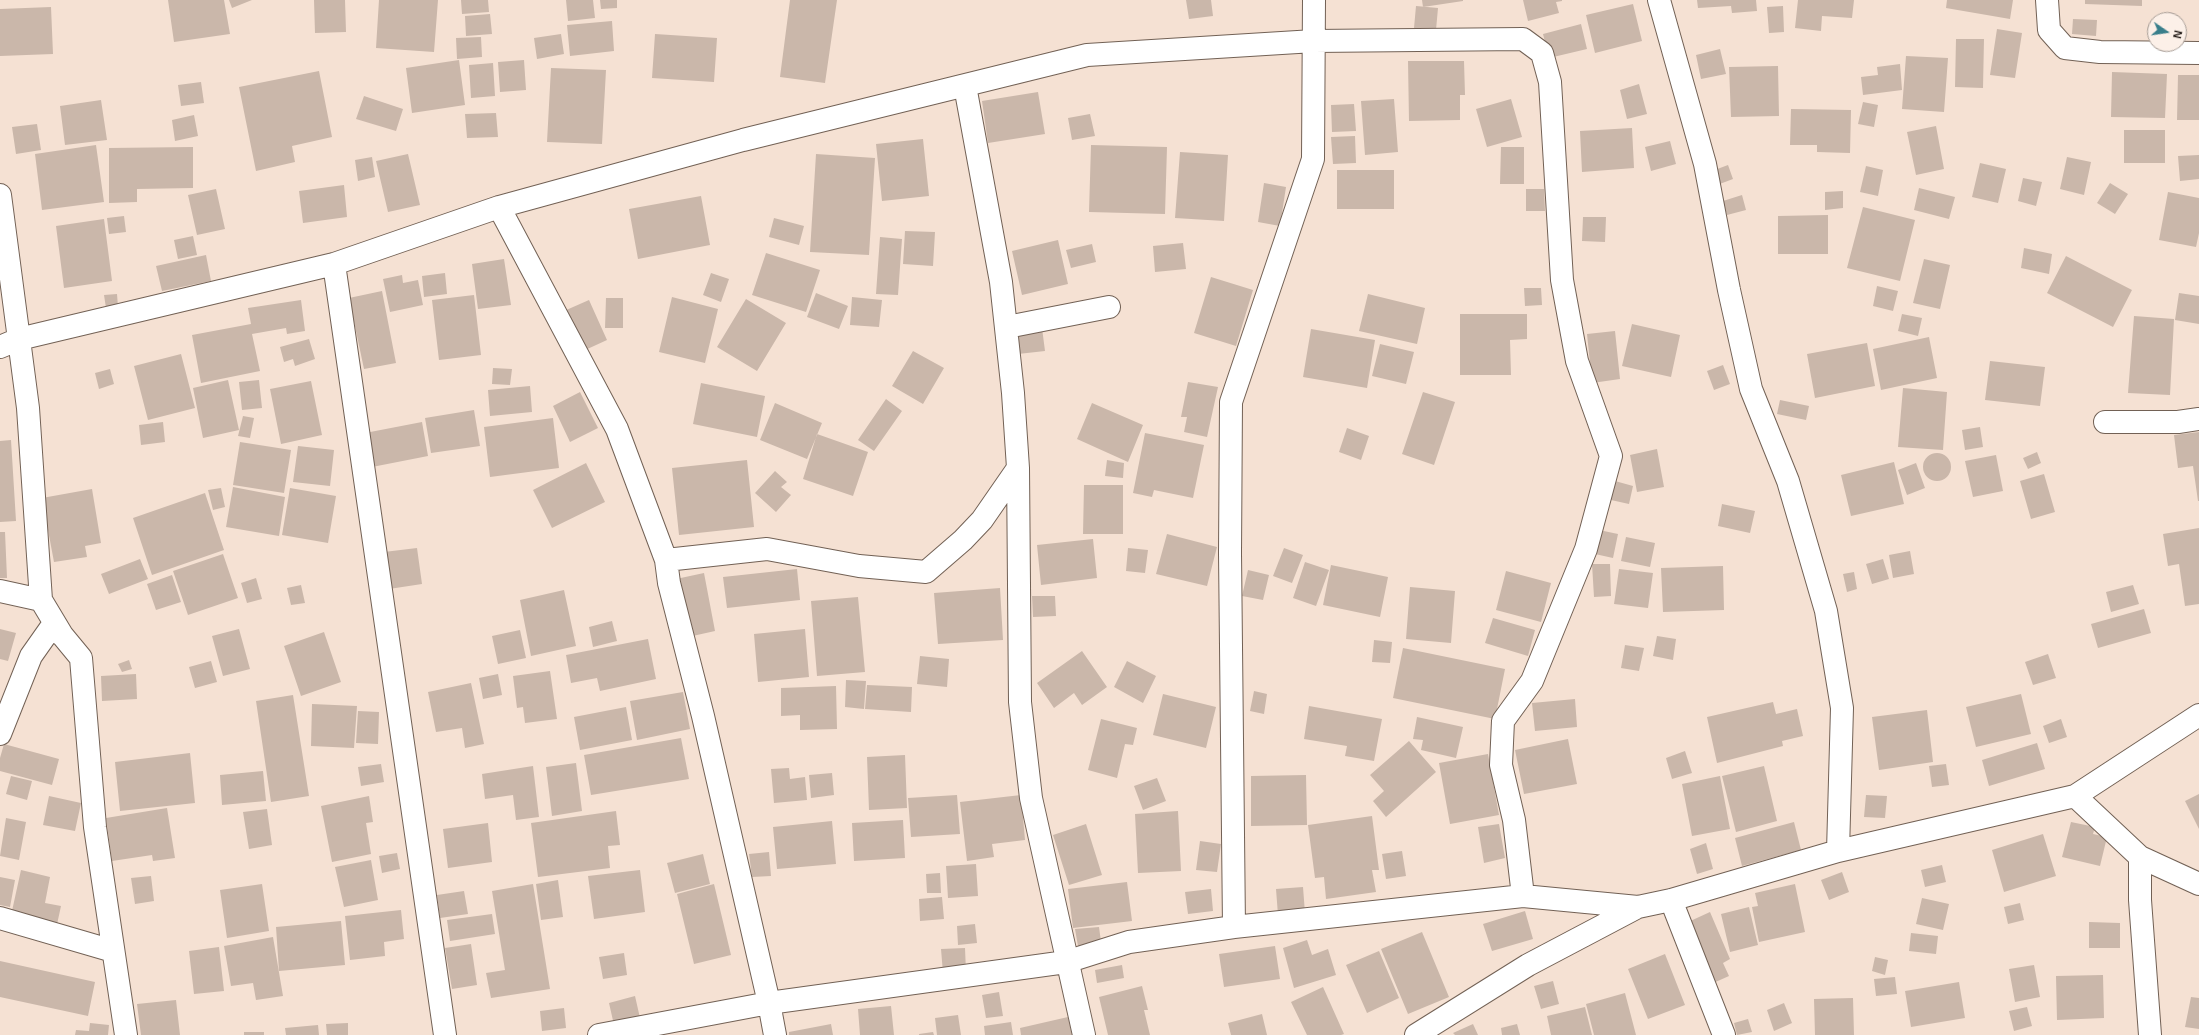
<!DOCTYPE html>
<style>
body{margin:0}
#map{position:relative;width:2199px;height:1035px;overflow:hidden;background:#f5e1d3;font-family:Arial,sans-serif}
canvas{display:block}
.north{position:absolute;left:2147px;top:12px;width:40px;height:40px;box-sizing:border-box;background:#fcf0e8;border:1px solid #a59b94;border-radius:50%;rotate:103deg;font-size:11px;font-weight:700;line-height:16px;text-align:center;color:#231b17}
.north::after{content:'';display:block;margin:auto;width:14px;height:18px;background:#397f8b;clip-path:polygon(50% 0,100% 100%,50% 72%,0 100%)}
</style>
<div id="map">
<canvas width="2199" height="1035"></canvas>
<div class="north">N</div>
</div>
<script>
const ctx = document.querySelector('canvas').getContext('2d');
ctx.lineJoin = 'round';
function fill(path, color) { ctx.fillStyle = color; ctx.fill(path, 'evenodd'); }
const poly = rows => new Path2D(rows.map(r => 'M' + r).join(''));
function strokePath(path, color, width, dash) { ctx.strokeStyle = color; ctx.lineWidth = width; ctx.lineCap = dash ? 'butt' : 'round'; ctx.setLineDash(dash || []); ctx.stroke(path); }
fill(poly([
 [168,0,224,0,230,34,174,42],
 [229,0,252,0,232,8],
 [314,0,345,0,346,32,315,33],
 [379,0,438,0,434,52,376,48],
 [461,0,488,0,489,12,462,14],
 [566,0,593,0,595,18,568,21],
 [600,0,617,0,617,8,601,9],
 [790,0,837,0,825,83,780,77],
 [1186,0,1211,0,1213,16,1189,19],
 [1422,0,1463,0,1463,1,1423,7],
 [1523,0,1562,0,1562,1,1556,2,1559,13,1528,21],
 [1697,0,1756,0,1757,11,1732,13,1731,6,1698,8],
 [1798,0,1854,0,1852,18,1822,16,1821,31,1795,28],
 [1947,0,2013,0,2010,19,1946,8],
 [2085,0,2142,0,2142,6,2085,4],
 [1633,4,1642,41,1595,53,1586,15],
 [1416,6,1438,8,1436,30,1414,28],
 [1783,6,1784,32,1769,33,1767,7],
 [51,7,53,54,0,56,0,9],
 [490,14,492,34,466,36,465,16],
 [2073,19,2097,20,2096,36,2072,34],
 [612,21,614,51,570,56,567,25],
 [1581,24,1587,49,1549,58,1543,34],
 [1997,29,2022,33,2015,78,1990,75],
 [561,34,564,54,537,59,534,38],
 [655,34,717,38,714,82,652,78],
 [481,37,482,57,457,59,456,38],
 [1956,39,1984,39,1983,88,1955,87],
 [1720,49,1726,74,1701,79,1696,55],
 [1906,56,1948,58,1944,112,1902,109],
 [459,60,465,105,412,113,406,68],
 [524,60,526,90,500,92,498,62],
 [1408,61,1464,61,1465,95,1460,95,1460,120,1409,121],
 [493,63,495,96,471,98,469,65],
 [1900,64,1902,90,1863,95,1861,77,1878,75,1877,67],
 [1778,66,1779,116,1731,117,1729,67],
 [551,68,606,70,602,144,547,142],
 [319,71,332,137,292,146,295,162,256,171,239,87],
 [2112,72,2167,74,2165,118,2111,117],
 [2178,75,2199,75,2199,120,2177,120],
 [201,82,204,103,181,106,178,85],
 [1639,84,1647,114,1627,119,1620,90],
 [1038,92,1045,134,988,143,982,101],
 [364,96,403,109,396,131,356,119],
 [1394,99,1398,152,1365,155,1361,101],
 [1511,99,1522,137,1487,147,1476,109],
 [101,100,107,140,65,145,60,106],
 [1863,102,1878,105,1874,127,1858,124],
 [1354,104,1356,131,1332,132,1331,105],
 [1791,109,1851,110,1850,153,1817,152,1817,145,1790,145],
 [496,113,498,137,467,138,465,114],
 [1090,114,1095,136,1072,140,1068,118],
 [194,115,198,136,175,141,172,120],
 [37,124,41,150,16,154,12,127],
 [1936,126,1944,169,1916,175,1907,132],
 [1632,128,1634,168,1582,172,1580,131],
 [2124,130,2165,130,2165,163,2124,163],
 [1355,136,1356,163,1333,164,1331,137],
 [923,139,929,196,882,201,876,144],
 [1670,141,1676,164,1651,171,1645,147],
 [96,145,104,202,42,210,35,154],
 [1091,145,1167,147,1165,214,1089,212],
 [193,147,193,188,137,189,137,202,109,203,109,148],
 [1501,147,1524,147,1524,184,1500,184],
 [1180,152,1228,155,1224,221,1175,218],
 [408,154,420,205,388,212,376,161],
 [816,154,875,158,869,255,810,252],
 [2199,155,2199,179,2180,181,2178,156],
 [372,157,375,177,358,181,355,160],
 [2067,157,2091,162,2084,195,2060,189],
 [1980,163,2006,169,1998,203,1972,197],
 [1728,165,1733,179,1717,185,1712,171],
 [1866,166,1883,170,1878,196,1860,192],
 [1337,170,1394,170,1394,209,1337,209],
 [2023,178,2042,182,2036,206,2018,201],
 [1264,183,1286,187,1280,226,1258,222],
 [2110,183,2128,194,2115,214,2097,203],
 [344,185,347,217,303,223,299,191],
 [1919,188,1955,197,1949,219,1914,210],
 [216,189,225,229,197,235,188,195],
 [1526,189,1544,189,1545,211,1526,211],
 [1843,191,1843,208,1825,210,1825,192],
 [2168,192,2199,198,2199,233,2196,247,2159,240],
 [1742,195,1746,210,1727,215,1723,201],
 [701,196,710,245,638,259,629,209],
 [1863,207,1915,220,1900,281,1847,268],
 [1828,215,1828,254,1778,254,1778,216],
 [124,216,126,232,109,234,107,218],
 [1583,217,1606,217,1605,242,1582,241],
 [774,218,804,226,799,245,769,237],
 [104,219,112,281,64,288,56,226],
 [905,231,935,232,933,266,903,264],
 [193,236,197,255,178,259,174,240],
 [880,237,902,239,898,295,876,294],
 [1058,240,1068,284,1022,295,1012,251],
 [1183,243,1186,269,1155,272,1153,246],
 [1092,244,1096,262,1071,268,1066,250],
 [2024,248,2052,254,2049,274,2021,268],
 [766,253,820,270,806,312,752,295],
 [206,255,211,281,162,291,156,266],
 [2066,256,2132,290,2113,327,2047,293],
 [504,259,511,305,478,309,472,264],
 [1924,259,1950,265,1940,309,1913,303],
 [445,273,447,294,424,297,422,276],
 [711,273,729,279,721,302,703,295],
 [402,275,403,283,418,280,423,305,390,312,383,279],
 [1211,277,1253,290,1236,346,1194,333],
 [1877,286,1898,291,1893,311,1873,306],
 [1524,288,1541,288,1542,305,1525,306],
 [382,291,396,363,364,369,349,298],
 [816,293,848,306,839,329,807,317],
 [2179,293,2199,296,2199,324,2175,320],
 [117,294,118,307,106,308,104,295],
 [1368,294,1425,308,1417,344,1359,331],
 [474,295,481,355,439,360,432,300],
 [672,297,718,309,705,363,659,352],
 [852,297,882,300,879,327,850,325],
 [606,298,623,298,623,328,605,328],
 [746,299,786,323,757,371,717,347],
 [301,300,305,331,287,334,286,328,252,334,260,371,201,383,192,335,251,324,248,308],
 [589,300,607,340,583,351,564,311],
 [1460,314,1527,314,1527,339,1510,340,1511,375,1460,375],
 [1902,314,1922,318,1918,336,1898,331],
 [2134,316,2174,319,2170,395,2128,393],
 [1632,324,1680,335,1671,377,1622,366],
 [1042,328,1045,351,1018,354,1016,331],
 [1311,329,1375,340,1367,388,1303,377],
 [1615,331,1620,379,1592,383,1587,334],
 [1929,337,1937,378,1881,390,1873,349],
 [309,339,315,359,295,366,293,359,284,362,280,347],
 [1867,343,1875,386,1815,398,1807,354],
 [1380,344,1414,352,1406,384,1372,376],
 [913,351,944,368,923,404,892,386],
 [181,354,195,408,148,420,134,366],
 [1990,361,2045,367,2040,406,1985,400],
 [1723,365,1730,384,1714,390,1707,371],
 [493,368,512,369,510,385,492,384],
 [110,369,114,384,99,389,95,373],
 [228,380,239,430,203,438,193,388],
 [259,380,262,408,242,410,239,382],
 [311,381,322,435,281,444,270,389],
 [1188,382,1218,387,1207,437,1184,432,1187,417,1181,417],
 [701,383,765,396,757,437,693,424],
 [530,386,532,412,490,416,488,390],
 [1903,388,1947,392,1943,450,1898,447],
 [580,392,598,428,570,442,553,406],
 [1423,392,1455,402,1434,465,1402,454],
 [886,399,902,411,874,451,858,440],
 [1780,400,1809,406,1806,420,1777,414],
 [775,403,822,423,807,459,760,440],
 [1092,403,1143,425,1128,462,1077,439],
 [474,410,480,446,431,453,425,418],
 [243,416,254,418,250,438,238,436],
 [553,418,559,468,490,477,484,427],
 [163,422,165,442,141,445,139,425],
 [422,422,428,456,372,467,365,433],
 [1980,427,1983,447,1965,450,1962,430],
 [1347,428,1369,436,1361,460,1339,452],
 [2199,432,2199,501,2198,501,2193,466,2178,468,2174,435],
 [1145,433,1204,445,1193,498,1154,490,1152,497,1133,493],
 [817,434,868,452,853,496,803,479],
 [11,440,16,521,0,522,0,441],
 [240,442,291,450,284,493,233,485],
 [298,446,334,450,330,486,293,482],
 [1657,449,1664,487,1637,492,1630,455],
 [2037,452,2041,463,2028,469,2023,458],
 '1923 467a14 14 0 1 1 28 0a14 14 0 1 1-28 0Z',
 [1996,455,2003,491,1973,497,1965,461],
 [747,460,754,527,679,535,672,468],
 [1107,460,1124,463,1123,478,1105,476],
 [1894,462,1904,504,1851,516,1841,475],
 [586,463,605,502,552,528,533,490],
 [1916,463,1925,488,1907,495,1898,470],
 [775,471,787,482,781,487,791,495,776,512,755,493],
 [2044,474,2055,512,2031,519,2020,481],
 [1615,481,1633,486,1629,504,1611,500],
 [1084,485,1123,485,1123,534,1083,534],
 [233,487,285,497,279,536,226,527],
 [221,488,225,507,213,510,208,490],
 [290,488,336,496,328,543,282,535],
 [92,489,101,543,85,546,87,557,54,562,42,498],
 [205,493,224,550,152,575,133,518],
 [1722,504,1755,511,1750,533,1718,526],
 [2199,528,2199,604,2185,606,2179,564,2168,566,2163,534],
 [1599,530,1618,534,1613,558,1595,554],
 [0,532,5,532,7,578,0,578],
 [1167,534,1217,547,1207,586,1156,574],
 [1626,537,1655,543,1650,567,1621,561],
 [1093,539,1097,578,1041,585,1037,545],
 [417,548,422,584,389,589,384,552],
 [1128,548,1148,550,1145,573,1126,571],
 [1284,548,1303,555,1292,583,1273,576],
 [1910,551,1914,574,1893,578,1889,555],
 [223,554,238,598,188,615,173,571],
 [140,559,148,579,109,594,101,574],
 [1883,559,1889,579,1872,584,1866,564],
 [1305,562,1329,570,1316,606,1293,598],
 [1592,564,1610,564,1611,596,1594,597],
 [1331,565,1388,577,1380,617,1323,605],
 [1723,566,1724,610,1663,612,1661,568],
 [797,569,800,600,727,608,723,577],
 [1619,569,1653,573,1648,608,1614,604],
 [1248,570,1269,575,1263,600,1242,596],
 [1506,571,1551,583,1541,622,1496,610],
 [1854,572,1857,589,1847,592,1843,574],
 [704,573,715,631,688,637,676,579],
 [172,575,181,602,156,610,147,584],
 [256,578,262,599,247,603,241,583],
 [301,585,305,603,291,605,287,588],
 [2133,585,2139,604,2111,612,2106,592],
 [1410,587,1455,591,1451,643,1406,639],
 [1000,588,1003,640,938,644,934,593],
 [564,590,576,646,531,656,520,600],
 [1032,596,1055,596,1056,616,1033,617],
 [858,597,865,672,817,676,811,601],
 [2144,609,2151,633,2098,648,2091,624],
 [1493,618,1535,630,1528,656,1485,643],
 [612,621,617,641,593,647,589,627],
 [0,629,16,633,8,661,0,659],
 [239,629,250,669,223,676,212,636],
 [805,629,809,677,758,682,754,634],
 [520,630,526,658,498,664,492,636],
 [324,632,341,682,301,696,284,646],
 [1657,636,1676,639,1673,660,1653,656],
 [648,639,656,679,600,691,597,678,571,683,566,655],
 [1374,640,1392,642,1390,663,1372,662],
 [1625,645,1644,648,1639,671,1621,668],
 [1403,648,1505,669,1495,719,1393,698],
 [1082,651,1107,687,1082,705,1074,693,1054,708,1037,683],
 [2048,654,2056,678,2033,685,2025,662],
 [920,656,949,659,947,687,917,684],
 [129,660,132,669,122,672,118,664],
 [211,661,217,682,195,688,189,667],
 [1127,661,1156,676,1143,703,1114,687],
 [550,671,557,719,525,723,523,707,517,708,513,676],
 [136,674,137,699,102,701,101,676],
 [498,674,502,695,483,699,479,678],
 [846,680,866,681,864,709,845,707],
 [471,683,484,744,465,748,462,728,436,732,428,692],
 [867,685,912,687,911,712,865,709],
 [836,686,837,729,800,730,800,715,781,716,781,688],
 [1254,691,1267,694,1264,714,1250,711],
 [683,692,690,729,637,740,630,701],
 [1163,694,1216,707,1206,748,1153,735],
 [2021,694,2031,734,1976,747,1966,707],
 [293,695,309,796,271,802,256,701],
 [1575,699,1577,727,1535,731,1532,703],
 [1773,702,1776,714,1797,709,1803,736,1782,741,1783,746,1717,763,1707,717],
 [312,704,357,706,354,748,311,746],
 [1309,706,1382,719,1374,761,1345,756,1347,746,1304,739],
 [626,707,632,740,580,750,574,717],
 [1927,710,1933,762,1879,770,1872,717],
 [358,711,379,712,378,744,356,743],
 [1417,717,1463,727,1456,758,1421,750,1423,740,1413,739],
 [1101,719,1137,728,1133,745,1125,744,1117,778,1088,770],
 [2061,719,2067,737,2049,743,2043,726],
 [681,738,689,779,591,795,584,755],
 [1568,739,1577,784,1524,794,1515,750],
 [1409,741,1436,772,1386,817,1373,801,1384,791,1370,775],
 [2037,743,2045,769,1989,786,1982,760],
 [4,744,59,759,52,785,0,771,0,758],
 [1685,751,1692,773,1672,779,1666,758],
 [190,753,195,803,120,811,115,762],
 [1488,754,1499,815,1450,824,1439,763],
 [905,755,907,808,869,810,867,757],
 [576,763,582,811,552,816,546,767],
 [381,764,384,782,361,786,358,767],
 [1946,764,1949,785,1932,787,1929,766],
 [533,766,539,817,516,820,513,795,485,799,482,774],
 [1764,766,1777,821,1736,832,1722,776],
 [789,768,790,779,805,777,807,800,774,803,771,769],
 [263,771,266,801,222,805,220,775],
 [832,773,834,795,811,798,809,775],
 [1306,775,1307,825,1251,826,1251,776],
 [11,776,32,781,27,800,6,794],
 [1720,776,1730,829,1692,836,1682,784],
 [1157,778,1166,801,1143,810,1134,786],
 [2199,794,2199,829,2185,801],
 [957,795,960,834,911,837,908,798],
 [1021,795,1025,840,992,844,994,857,967,861,960,802],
 [1866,795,1887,796,1885,818,1864,817],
 [49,796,81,803,75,831,43,825],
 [369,796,373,822,366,823,371,854,332,862,321,806],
 [167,808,175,858,153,861,152,855,112,861,106,818],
 [267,809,272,845,249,849,243,812],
 [616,811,620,845,608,846,610,868,538,877,531,823],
 [1178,811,1181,871,1138,873,1135,814],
 [1372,816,1379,870,1372,870,1376,892,1326,899,1324,877,1315,878,1308,825],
 [6,818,26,822,19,860,0,856],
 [903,820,905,858,854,861,852,823],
 [832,821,836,864,777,869,773,827],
 [1794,822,1801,850,1742,866,1735,838],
 [2071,822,2095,827,2093,834,2107,837,2100,866,2062,857],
 [488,823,492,862,448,868,443,829],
 [1086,824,1102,875,1069,885,1053,835],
 [1499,824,1505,858,1484,863,1478,827],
 [2043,834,2056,876,2004,892,1992,850],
 [1200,841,1221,844,1217,872,1196,870],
 [1706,843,1713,869,1697,874,1690,849],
 [1402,851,1406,876,1386,879,1382,854],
 [769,852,771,876,752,877,749,854],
 [397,853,400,869,382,873,379,856],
 [703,854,710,884,675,893,667,863],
 [371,860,378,900,344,907,335,867],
 [976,864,978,896,948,898,946,866],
 [1942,865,1946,882,1925,887,1921,870],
 [21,870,50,877,45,903,61,906,56,929,10,920],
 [640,870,645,912,594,919,588,876],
 [1842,872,1849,892,1829,900,1821,880],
 [940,873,941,893,927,893,926,874],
 [151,876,154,901,135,904,131,878],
 [0,877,15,880,10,907,0,905],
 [558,880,563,917,541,920,536,884],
 [1127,882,1132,921,1073,928,1068,889],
 [262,884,269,931,227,938,220,890],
 [533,884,550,989,491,998,486,973,505,970,492,891],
 [714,884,731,955,694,964,677,894],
 [1795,884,1805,932,1759,942,1752,907,1758,906,1755,893],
 [1303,887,1305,913,1278,915,1276,889],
 [1211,889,1213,911,1188,914,1185,892],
 [464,891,468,914,440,918,437,895],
 [942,897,944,919,920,921,919,899],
 [1922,898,1949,904,1943,930,1916,924],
 [2020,903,2024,920,2008,924,2004,907],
 [1749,907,1758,945,1730,952,1721,914],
 [401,910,404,939,384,942,385,956,350,960,345,916],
 [1525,911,1533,939,1492,951,1483,924],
 [1710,912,1730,959,1723,963,1729,976,1711,984,1686,923],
 [492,914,495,934,450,941,447,920],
 [341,921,345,965,279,971,276,927],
 [2089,922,2120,923,2120,948,2089,948],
 [975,924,977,943,958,945,957,926],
 [1099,927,1102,949,1079,952,1075,929],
 [1422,932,1449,997,1408,1014,1381,949],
 [1911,933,1938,936,1936,954,1909,951],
 [273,937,283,996,256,1000,253,983,231,986,224,946],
 [1307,940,1312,955,1328,949,1336,975,1294,988,1283,948],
 [471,944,477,985,452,989,445,948],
 [1275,946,1280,979,1224,987,1219,954],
 [219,947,224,991,194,994,189,951],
 [965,948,966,972,943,973,941,949],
 [1379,951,1399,998,1367,1013,1346,965],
 [624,953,627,975,603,979,599,957],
 [1665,954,1685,1005,1648,1019,1628,969],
 [1875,957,1888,960,1885,975,1872,971],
 [0,961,95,982,88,1016,0,997],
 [1122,965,1124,978,1097,983,1095,970],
 [2034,965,2040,997,2015,1002,2009,969],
 [2103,975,2104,1018,2057,1020,2056,976],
 [1895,977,1897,994,1876,996,1874,979],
 [1553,981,1559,1004,1541,1009,1534,986],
 [1959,982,1965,1018,1911,1027,1905,991],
 [1142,986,1148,1010,1144,1010,1150,1035,1108,1035,1099,997],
 [1323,987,1344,1034,1341,1035,1307,1035,1291,1002],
 [999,992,1003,1016,986,1018,982,995],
 [1625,993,1636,1035,1594,1035,1586,1004],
 [635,996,640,1018,614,1025,609,1003],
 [2191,997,2199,998,2199,1029,2185,1027],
 [1853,998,1854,1035,1815,1035,1814,999],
 [176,1000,180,1035,141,1035,137,1004],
 [1784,1003,1792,1023,1774,1031,1767,1010],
 [891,1006,894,1035,860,1035,858,1009],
 [1585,1007,1592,1035,1551,1035,1547,1016],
 [2027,1007,2032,1026,2014,1031,2009,1011],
 [564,1008,566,1028,542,1031,540,1011],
 [1262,1014,1267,1035,1231,1035,1228,1023],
 [958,1015,961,1035,937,1035,935,1018],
 [1068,1017,1072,1035,1021,1035,1020,1028],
 [1748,1019,1752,1032,1737,1035,1734,1023],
 [1011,1022,1013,1035,985,1035,984,1026],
 [90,1023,109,1025,108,1035,75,1035,76,1030,89,1031],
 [348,1023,348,1035,327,1035,326,1024],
 [831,1024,833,1035,789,1035,789,1032],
 [1473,1024,1478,1035,1455,1035,1453,1033],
 [1517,1024,1520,1035,1502,1035,1501,1028],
 [318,1025,319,1035,286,1035,285,1028],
 [244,1032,264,1032,264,1035,244,1035],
 [933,1032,934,1035,919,1035,919,1034]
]), '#cab7aa');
const minor = poly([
 [1659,0,1705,164,1729,290,1751,389,1788,481,1826,611,1842,708,1838,851],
 [2047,0,2049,30,2065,48,2100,52,2199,53],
 [965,86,1001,282,1013,393,1018,468,1020,702,1031,798,1084,1035],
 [0,195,28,408,41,600,62,635,81,658,95,827,126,1035],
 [499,207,617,429,666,560,669,583,703,716,769,1003,775,1035],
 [334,264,445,1035],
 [1007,327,1109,307],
 [0,347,19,339,334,264,499,207,743,140,1087,55,1314,41,1523,39,1542,53,1550,82,1562,280,1577,361,1611,456,1586,549,1532,681,1503,721,1501,765,1514,820,1523,896],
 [2105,422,2178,422,2199,419],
 [666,560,767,549,859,566,926,572,963,540,982,520,1018,468],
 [0,591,41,600],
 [0,734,31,656,50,629,62,635],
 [2075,796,2140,857,2199,884],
 [2140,857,2140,900,2150,1035],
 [1671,900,1724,1035],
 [0,918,113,951],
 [1234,927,1230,553,1231,402,1313,159,1314,0],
 [599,1035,769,1003,1066,962,1129,942,1234,927,1523,896,1638,907],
 [1416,1035,1528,965,1638,907,1671,900,1838,851,2075,796,2199,715]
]);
strokePath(minor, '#726155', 24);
strokePath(minor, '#fff', 22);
</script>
